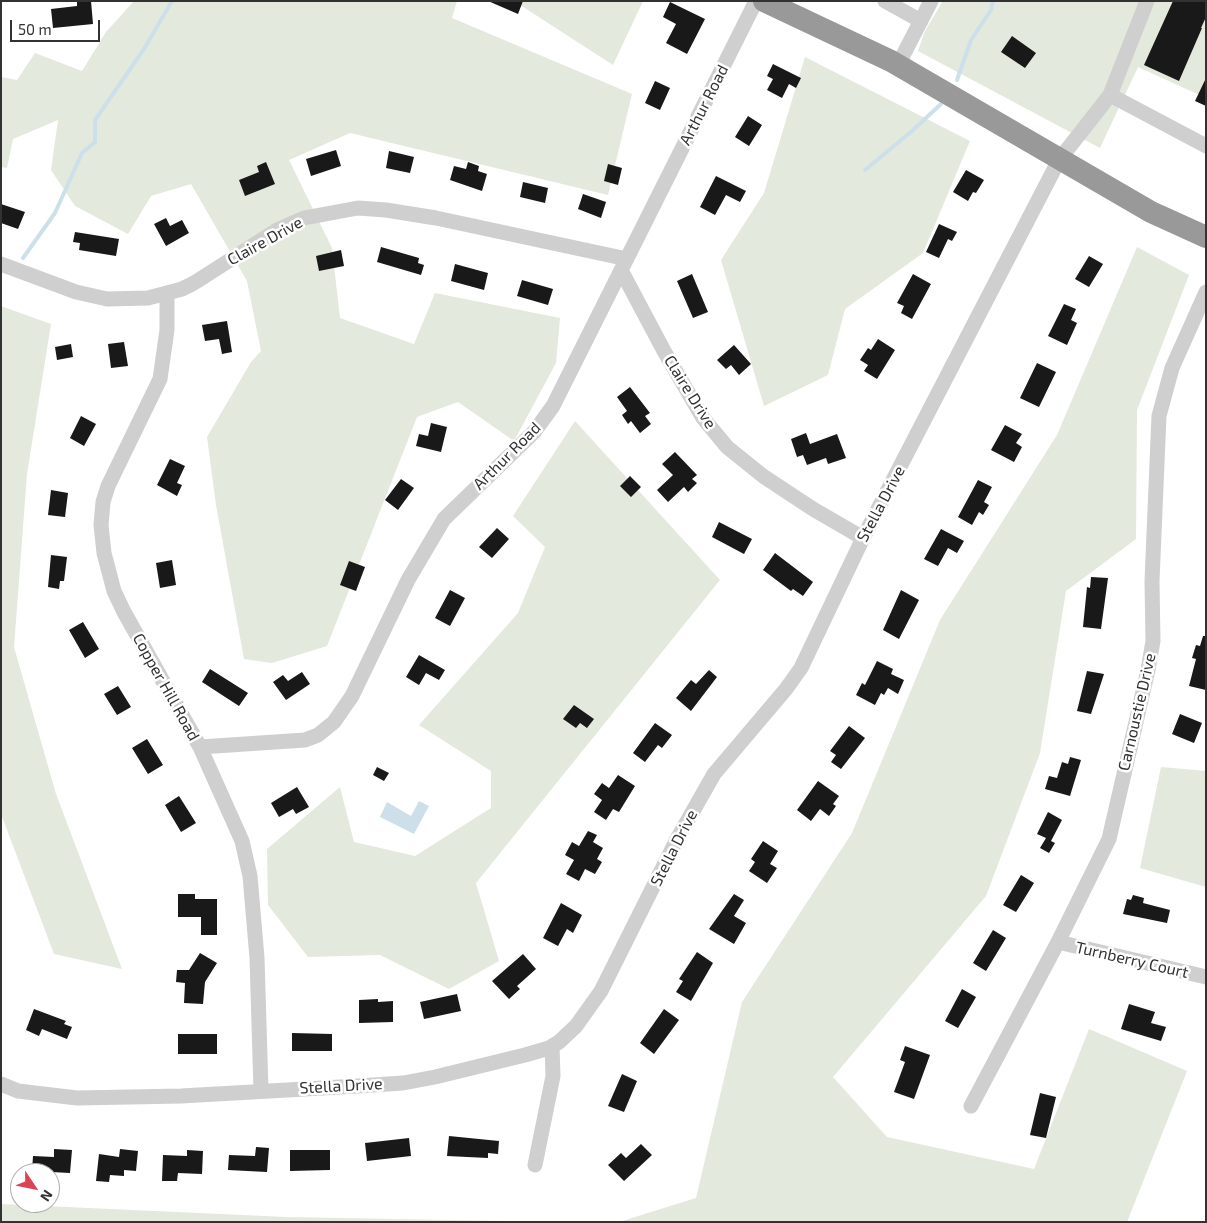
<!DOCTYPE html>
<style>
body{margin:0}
#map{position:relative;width:1207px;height:1223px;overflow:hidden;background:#fff;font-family:"Exo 2",sans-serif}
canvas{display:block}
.frame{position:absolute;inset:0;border:2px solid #323232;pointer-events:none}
.north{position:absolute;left:10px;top:1163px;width:50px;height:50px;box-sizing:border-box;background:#fff;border:1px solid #adadad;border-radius:50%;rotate:124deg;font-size:14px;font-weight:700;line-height:20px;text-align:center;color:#323232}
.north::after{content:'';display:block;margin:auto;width:18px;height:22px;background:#db4353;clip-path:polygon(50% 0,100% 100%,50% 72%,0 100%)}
.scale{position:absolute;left:10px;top:20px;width:90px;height:22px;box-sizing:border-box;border:2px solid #323232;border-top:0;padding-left:6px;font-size:15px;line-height:18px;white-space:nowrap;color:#323232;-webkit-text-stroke:4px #fff;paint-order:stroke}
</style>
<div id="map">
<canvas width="1207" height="1223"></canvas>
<div class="frame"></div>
<div class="north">N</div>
<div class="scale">50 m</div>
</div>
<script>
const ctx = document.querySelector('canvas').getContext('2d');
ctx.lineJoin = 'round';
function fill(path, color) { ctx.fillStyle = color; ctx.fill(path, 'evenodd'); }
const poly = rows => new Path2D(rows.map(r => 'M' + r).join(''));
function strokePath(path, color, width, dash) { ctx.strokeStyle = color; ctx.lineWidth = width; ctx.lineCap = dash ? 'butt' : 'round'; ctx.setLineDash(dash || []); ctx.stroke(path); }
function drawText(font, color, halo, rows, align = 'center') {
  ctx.font = font + ' "Exo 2",sans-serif'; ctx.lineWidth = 5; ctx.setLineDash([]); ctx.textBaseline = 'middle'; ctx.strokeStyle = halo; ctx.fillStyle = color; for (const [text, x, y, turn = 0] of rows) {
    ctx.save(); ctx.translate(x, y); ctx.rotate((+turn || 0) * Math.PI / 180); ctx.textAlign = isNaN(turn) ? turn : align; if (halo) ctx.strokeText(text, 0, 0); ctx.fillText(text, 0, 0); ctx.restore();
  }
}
fill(poly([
 [134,1,457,1,452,18,632,94,608,195,350,133,289,160,332,248,340,318,414,344,435,293,560,318,556,363,514,441,458,402,417,417,327,646,272,663,244,659,216,505,207,437,251,362,261,351,247,281,191,184,151,196,128,234,75,206,51,170,58,120,13,139,7,168,1,167,1,77,17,80,35,53,82,71,106,32],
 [514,1,643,1,613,65],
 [943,1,1206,1,1206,98,1138,67,1100,148,918,51,925,31],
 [805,57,970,141,923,253,845,309,828,375,764,406,721,260,764,193],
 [1137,247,1189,275,1137,410,1136,539,1066,591,1040,753,986,896,833,1077,887,1137,1034,1169,1089,1029,1187,1071,1127,1222,619,1222,696,1198,742,1002,852,833,940,620,1057,435],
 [1,306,51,324,27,474,14,647,56,794,122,969,54,954,1,814],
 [575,421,720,580,476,883,499,961,449,989,380,955,308,957,268,905,267,849,340,787,354,842,415,856,491,808,491,771,419,725,518,613,545,547,513,516],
 [1161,767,1206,771,1206,887,1140,868],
 [1,1204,286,1217,562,1222,1,1222]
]), '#e3e9dc');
fill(poly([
 [419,801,429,806,414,834,380,817,387,802,411,816]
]), '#cde0ea');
strokePath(poly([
 [957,80,971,40,991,10,993,1],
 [865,170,912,131,941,104],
 [23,258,55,213,82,153,95,142,95,120,144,49,172,1]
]), '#cde0ea', 4);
fill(poly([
 [77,1,91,1,93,24,53,28,51,9,77,6],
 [488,1,523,1,518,14],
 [1173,1,1206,1,1206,17,1201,28,1202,28,1179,81,1144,65],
 [670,2,705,19,687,54,666,43,676,24,663,17],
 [1012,36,1036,53,1025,68,1001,52],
 [773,64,801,78,796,88,789,84,782,98,767,90,773,79,767,76],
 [1206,78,1206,106,1195,101],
 [655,81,670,88,660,110,645,103],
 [748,116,762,125,749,146,735,137],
 [336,150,341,166,311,176,306,159],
 [389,151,414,157,410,173,386,168],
 [266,162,275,184,245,196,239,180,259,172,257,166],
 [468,162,479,166,478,171,487,174,482,191,450,180,454,166,466,169],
 [608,164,622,168,618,185,604,181],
 [966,170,984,180,976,193,973,192,968,201,953,192],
 [716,176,746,191,740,202,726,195,715,215,700,207],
 [523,182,548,188,545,203,520,197],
 [583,194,606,202,601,218,578,209],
 [1,204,25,212,18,229,1,223],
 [166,218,170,226,182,220,189,233,166,246,154,224],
 [939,224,957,232,952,241,948,239,939,258,926,252],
 [75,232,119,239,116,256,79,250,80,243,73,242],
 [381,247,419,258,418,263,424,265,421,275,377,262],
 [341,250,344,266,319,271,316,256],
 [1089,256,1103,264,1089,287,1075,279],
 [455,264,488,273,484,290,451,281],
 [692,274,708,312,693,318,677,281],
 [913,274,931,284,912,319,901,313,904,306,897,303],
 [522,280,553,289,548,305,517,296],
 [1064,304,1076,309,1071,320,1077,323,1067,345,1048,336],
 [227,321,232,352,222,354,219,339,205,341,202,325],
 [878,339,895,350,877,379,864,371,868,365,860,360,868,348,871,350],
 [124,342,128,366,111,368,108,344],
 [71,344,73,357,57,360,55,347],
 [734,345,751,364,739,375,731,365,726,369,717,360],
 [1037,363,1056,372,1039,407,1020,398],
 [630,387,650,413,645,416,651,424,640,433,631,421,628,424,622,415,627,411,617,397],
 [81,416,96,424,84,446,70,438],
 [431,423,447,427,441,452,416,446,419,434,428,436],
 [1005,425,1022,434,1016,443,1022,447,1014,462,991,450],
 [806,433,810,444,837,434,846,458,828,464,826,458,807,465,803,455,797,457,791,439],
 [675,452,697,475,692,479,697,483,688,492,684,487,668,502,657,490,673,475,662,464],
 [170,459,185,466,177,483,182,485,177,496,157,485],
 [630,476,641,487,631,497,620,486],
 [401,479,414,488,398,510,385,500],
 [978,480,992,487,984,502,989,505,983,515,979,512,972,525,958,517],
 [51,490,68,493,65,517,48,515],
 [719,522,752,539,744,554,712,537],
 [497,528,509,539,492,558,479,547],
 [941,529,964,541,957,553,948,548,938,566,924,559],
 [775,553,813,582,803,596,793,589,791,591,763,570],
 [51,555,67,557,64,581,60,581,59,589,48,587],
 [172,560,176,585,160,588,156,563],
 [349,561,365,567,356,591,340,585],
 [1091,577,1108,578,1101,629,1083,627,1087,587,1090,588],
 [450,590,465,598,450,626,435,618],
 [901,590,919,600,899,639,883,630],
 [83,622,99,649,85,658,69,630],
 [1203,636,1206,636,1206,690,1189,686,1196,659,1192,658,1196,645,1200,646],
 [419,655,445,670,439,680,426,673,419,685,406,677],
 [877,661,893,669,891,674,904,680,898,694,888,688,884,695,881,693,875,705,856,695,862,683,865,685],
 [210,669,248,693,239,706,202,682],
 [709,670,717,677,691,711,676,698,691,680,696,684],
 [1087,671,1104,674,1091,714,1077,711],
 [302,672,310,684,286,700,273,682,283,675,288,681],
 [118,686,131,707,117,715,104,694],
 [574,705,594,719,587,728,580,723,576,728,563,719],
 [1180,714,1202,723,1194,743,1172,734],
 [655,723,672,735,662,748,658,745,645,762,633,753],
 [849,726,865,738,841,769,831,762,836,755,830,751],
 [147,739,163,765,148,774,132,748],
 [1070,757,1081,760,1070,796,1045,789,1049,776,1057,778,1062,762,1068,764],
 [377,767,389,773,384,781,373,775],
 [618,775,635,786,619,812,613,809,606,820,594,812,602,800,594,794,602,783,609,788],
 [818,781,839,796,833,804,836,806,829,816,820,809,811,821,797,810],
 [297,787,309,807,296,814,293,809,279,817,271,803],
 [179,796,196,823,181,832,165,805],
 [1048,812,1062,820,1051,841,1055,843,1049,853,1040,848,1046,838,1037,834],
 [588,831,597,835,593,842,603,848,597,859,602,862,595,874,585,869,579,881,566,874,574,860,565,855,572,842,579,846],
 [763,841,778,851,770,864,777,868,767,883,749,871,755,862,751,859],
 [1021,875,1034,883,1016,912,1003,905],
 [178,894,195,894,195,899,217,899,217,935,201,935,201,917,178,917],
 [734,894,744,900,734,916,746,923,734,944,709,929],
 [1133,895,1144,898,1143,903,1170,910,1167,923,1123,914,1127,899,1131,900],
 [561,903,582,915,573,933,567,929,558,946,543,938],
 [993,930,1006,938,986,971,973,963],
 [697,952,713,963,691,1001,676,992,683,981,679,979],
 [200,953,217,963,205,982,203,1004,184,1003,185,983,176,982,177,970,189,970],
 [523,954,536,969,517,986,520,989,509,999,492,981],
 [962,989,976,997,958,1028,945,1021],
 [457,994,461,1011,424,1019,420,1002],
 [378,999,378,1002,393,1001,393,1022,359,1023,359,1000],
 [1129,1004,1155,1012,1151,1023,1166,1027,1161,1041,1121,1029],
 [34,1009,66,1021,64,1024,72,1027,67,1039,42,1029,39,1036,26,1030],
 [664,1009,679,1020,654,1054,640,1043],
 [292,1033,332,1034,332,1051,292,1051],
 [178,1034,217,1034,217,1054,178,1054],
 [905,1046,930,1055,914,1099,894,1092,905,1062,900,1060],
 [622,1074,637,1081,624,1112,608,1106],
 [1040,1093,1056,1097,1046,1138,1030,1135],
 [449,1136,499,1141,498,1154,488,1153,488,1158,447,1156],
 [409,1138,411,1156,367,1161,365,1143],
 [641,1144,652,1155,624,1181,608,1165,621,1153,626,1158],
 [256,1147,269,1148,267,1172,228,1170,229,1155,255,1156],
 [54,1149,72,1150,70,1173,32,1171,33,1156,54,1157],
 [120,1149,138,1151,136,1171,124,1170,124,1176,110,1175,109,1182,96,1181,99,1154,119,1157],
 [187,1150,203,1151,202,1174,178,1173,177,1181,162,1181,163,1155,187,1156],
 [290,1150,330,1150,330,1170,290,1171]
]), '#191919');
strokePath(poly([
 [885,1,921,21],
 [898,65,931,1],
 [1110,95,1147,1],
 [1,264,76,292,107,299,148,298,182,289,194,283,277,230,304,218,358,208,386,210,436,218,627,259],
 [621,270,664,351,703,418,727,447,763,476,813,509,863,538],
 [167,294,167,330,160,379,108,486,103,502,101,525,104,553,114,591,124,612,200,747,242,841,250,876,257,958,261,1090],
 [200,747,305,740,318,735,334,722,352,696,408,580,444,519,534,432,553,406,756,1],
 [1058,942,1206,977],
 [1,1084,18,1091,77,1098,181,1096,358,1086,403,1083,435,1077,525,1055,549,1048,559,1042,576,1026,601,991,676,841,714,774,786,689,801,668,863,538,1059,160,1110,95,1206,146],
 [971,1106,1058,942,1109,839,1148,670,1153,641,1152,581,1159,416,1172,368,1206,292],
 [535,1165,553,1076,552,1046]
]), '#cfcfcf', 15);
strokePath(poly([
 [764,1,891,61,1151,212,1206,237]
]), '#999', 22);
drawText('16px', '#323232', '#fff', [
 ["Arthur Road",704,105,-63],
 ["Claire Drive",265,241,-29],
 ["Claire Drive",690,392,58],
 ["Arthur Road",507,456,-45],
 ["Stella Drive",881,504,-62],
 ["Copper Hill Road",166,687,61],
 ["Carnoustie Drive",1137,712,-77],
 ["Stella Drive",674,848,-63],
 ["Turnberry Court",1132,960,13],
 ["Stella Drive",341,1086,-3]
]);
</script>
